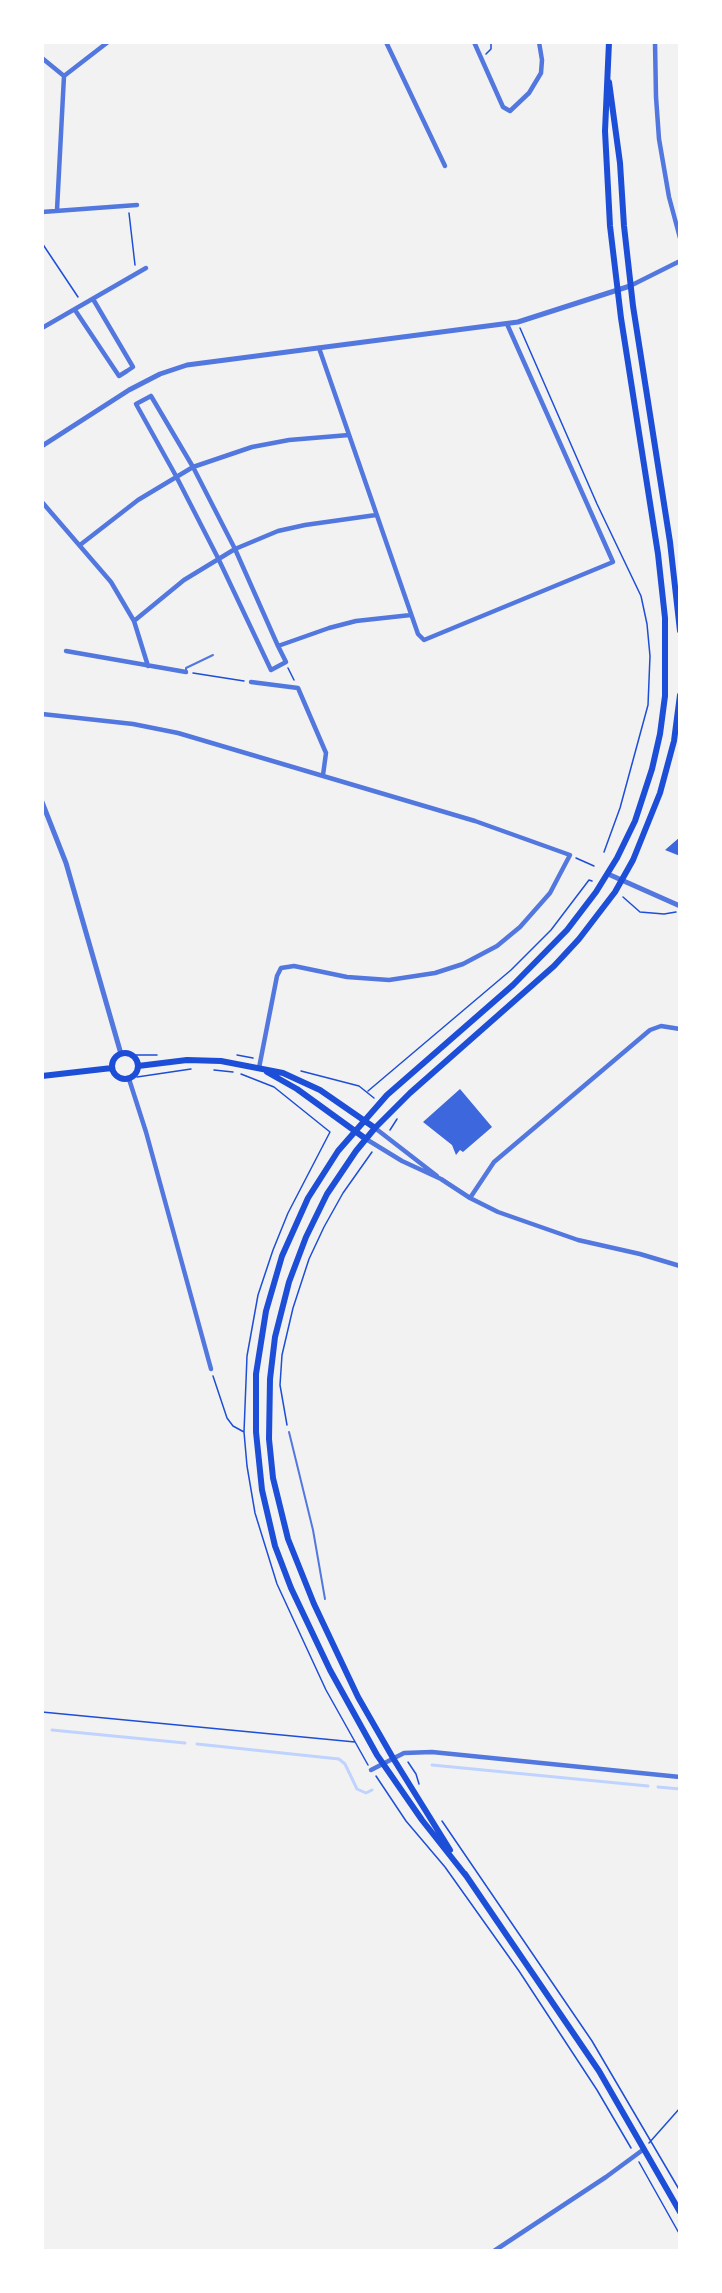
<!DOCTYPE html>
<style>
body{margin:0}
#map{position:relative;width:722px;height:2293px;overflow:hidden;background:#f2f2f2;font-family:Quicksand,sans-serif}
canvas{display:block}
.frame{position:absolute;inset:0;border:44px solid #fff;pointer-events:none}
</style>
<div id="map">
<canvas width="722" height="2293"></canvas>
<div class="frame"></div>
</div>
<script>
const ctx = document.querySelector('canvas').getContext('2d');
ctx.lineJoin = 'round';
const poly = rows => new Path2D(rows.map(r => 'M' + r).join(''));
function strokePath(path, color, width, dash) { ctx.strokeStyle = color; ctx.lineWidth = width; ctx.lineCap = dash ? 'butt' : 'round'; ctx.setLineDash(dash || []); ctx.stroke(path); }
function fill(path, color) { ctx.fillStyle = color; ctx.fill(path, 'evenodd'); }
strokePath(poly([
 [52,1730,185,1743],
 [197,1744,339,1759,345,1764,357,1789,366,1793,372,1790],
 [432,1765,648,1786],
 [658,1787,680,1789]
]), '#bfd3fe', 3);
fill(poly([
 [680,837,680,856,665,850],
 [460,1089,492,1127,463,1152,460,1150,456,1155,452,1145,423,1122]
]), '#3d67dc');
strokePath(poly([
 [486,54,491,49,491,42],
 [129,213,135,265],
 [42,243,78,297],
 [520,328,597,504,641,596,647,624,650,656,648,705,620,808,604,852],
 [288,668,294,680],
 [193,673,244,681],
 [576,858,594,866],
 [623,897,640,912,664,914,676,912],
 [132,1055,157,1055],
 [237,1055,253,1058],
 [214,1070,233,1072],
 [301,1071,359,1086,374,1098],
 [241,1074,274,1087,330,1132,288,1213,273,1250,258,1295,247,1356,244,1432,247,1466,255,1513,277,1584,326,1690,368,1765],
 [137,1077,191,1069],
 [368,1091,511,970,551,930,589,880,592,881],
 [390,1130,397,1119],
 [213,1376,227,1418,233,1426,244,1432],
 [287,1425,280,1385,282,1355,293,1308,309,1259,324,1227,343,1193,372,1152],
 [42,1712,355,1742],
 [408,1762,416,1774,419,1784],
 [376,1776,406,1821,445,1867,519,1971,597,2090,631,2148],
 [442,1821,592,2041,680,2191],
 [649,2143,680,2108],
 [639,2162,680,2235]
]), '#1d4ed8', 1.5);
strokePath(poly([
 [186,672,186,668,213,655],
 [289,1432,313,1530,325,1599]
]), '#5277de', 2);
strokePath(poly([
 [386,42,445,166],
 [474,42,503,107,510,111,529,93,541,73,542,60,539,42],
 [655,42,656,97,659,139,669,197,680,238],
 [42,58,64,76],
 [57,210,64,76,108,42],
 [42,212,137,205],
 [630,286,680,261],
 [75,310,119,376,127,371,133,367,93,299],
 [42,328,146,268],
 [319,348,418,634,424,640,613,562,507,324],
 [151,396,193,467,235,549,278,646,286,662,271,670,218,558,176,476,136,404,151,396],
 [42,502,111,582,134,621,148,666],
 [80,545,138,500,193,467,252,447,289,440,349,435],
 [134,621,184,580,235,549,278,531,305,525,376,515],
 [278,646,329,628,356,621,411,615],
 [66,651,186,672],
 [251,682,298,688,326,753,323,775],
 [42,714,133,724,178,733,475,821,570,855,550,893,520,927,497,946,463,964,435,973,389,980,347,977,294,966,281,968,277,976,259,1068],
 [129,1079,146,1132,211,1369],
 [375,1128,437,1176],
 [366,1139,402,1161,441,1179,470,1198,498,1212,578,1240,640,1254,680,1266],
 [470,1198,494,1162,650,1030,661,1026,680,1029],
 [371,1770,404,1753,432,1752,680,1777],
 [494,2251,606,2177,644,2149]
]), '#5277de', 4.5);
strokePath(poly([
 [42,446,129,390,160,374,187,365,518,322,630,286],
 [42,802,66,863,121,1054],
 [608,874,680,906]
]), '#5277de', 5);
strokePath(poly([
 [609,82,620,163,624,226,633,306,670,542,680,631],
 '112 1066a13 13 0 1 1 26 0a13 13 0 1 1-26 0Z',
 [138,1066,187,1060,221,1061,283,1073,320,1090,375,1128],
 [267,1072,297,1089,366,1139],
 [42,1076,112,1068],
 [450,1850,393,1758,358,1697,314,1604,288,1539,273,1478,269,1439,270,1379,275,1337,289,1282,306,1237,327,1194,356,1151,375,1128,410,1093,554,966,579,939,615,892,633,860,660,793,674,741,680,695],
 [465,1874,599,2071,680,2212],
 [467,1877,422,1820,377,1755,330,1670,291,1588,275,1546,262,1490,256,1432,256,1374,266,1311,282,1256,308,1198,338,1151,387,1095,513,985,567,930,596,892,617,858,635,821,652,769,660,734,665,696,665,618,658,554,621,318,610,226,605,131,609,42]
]), '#1d4ed8', 6);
</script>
